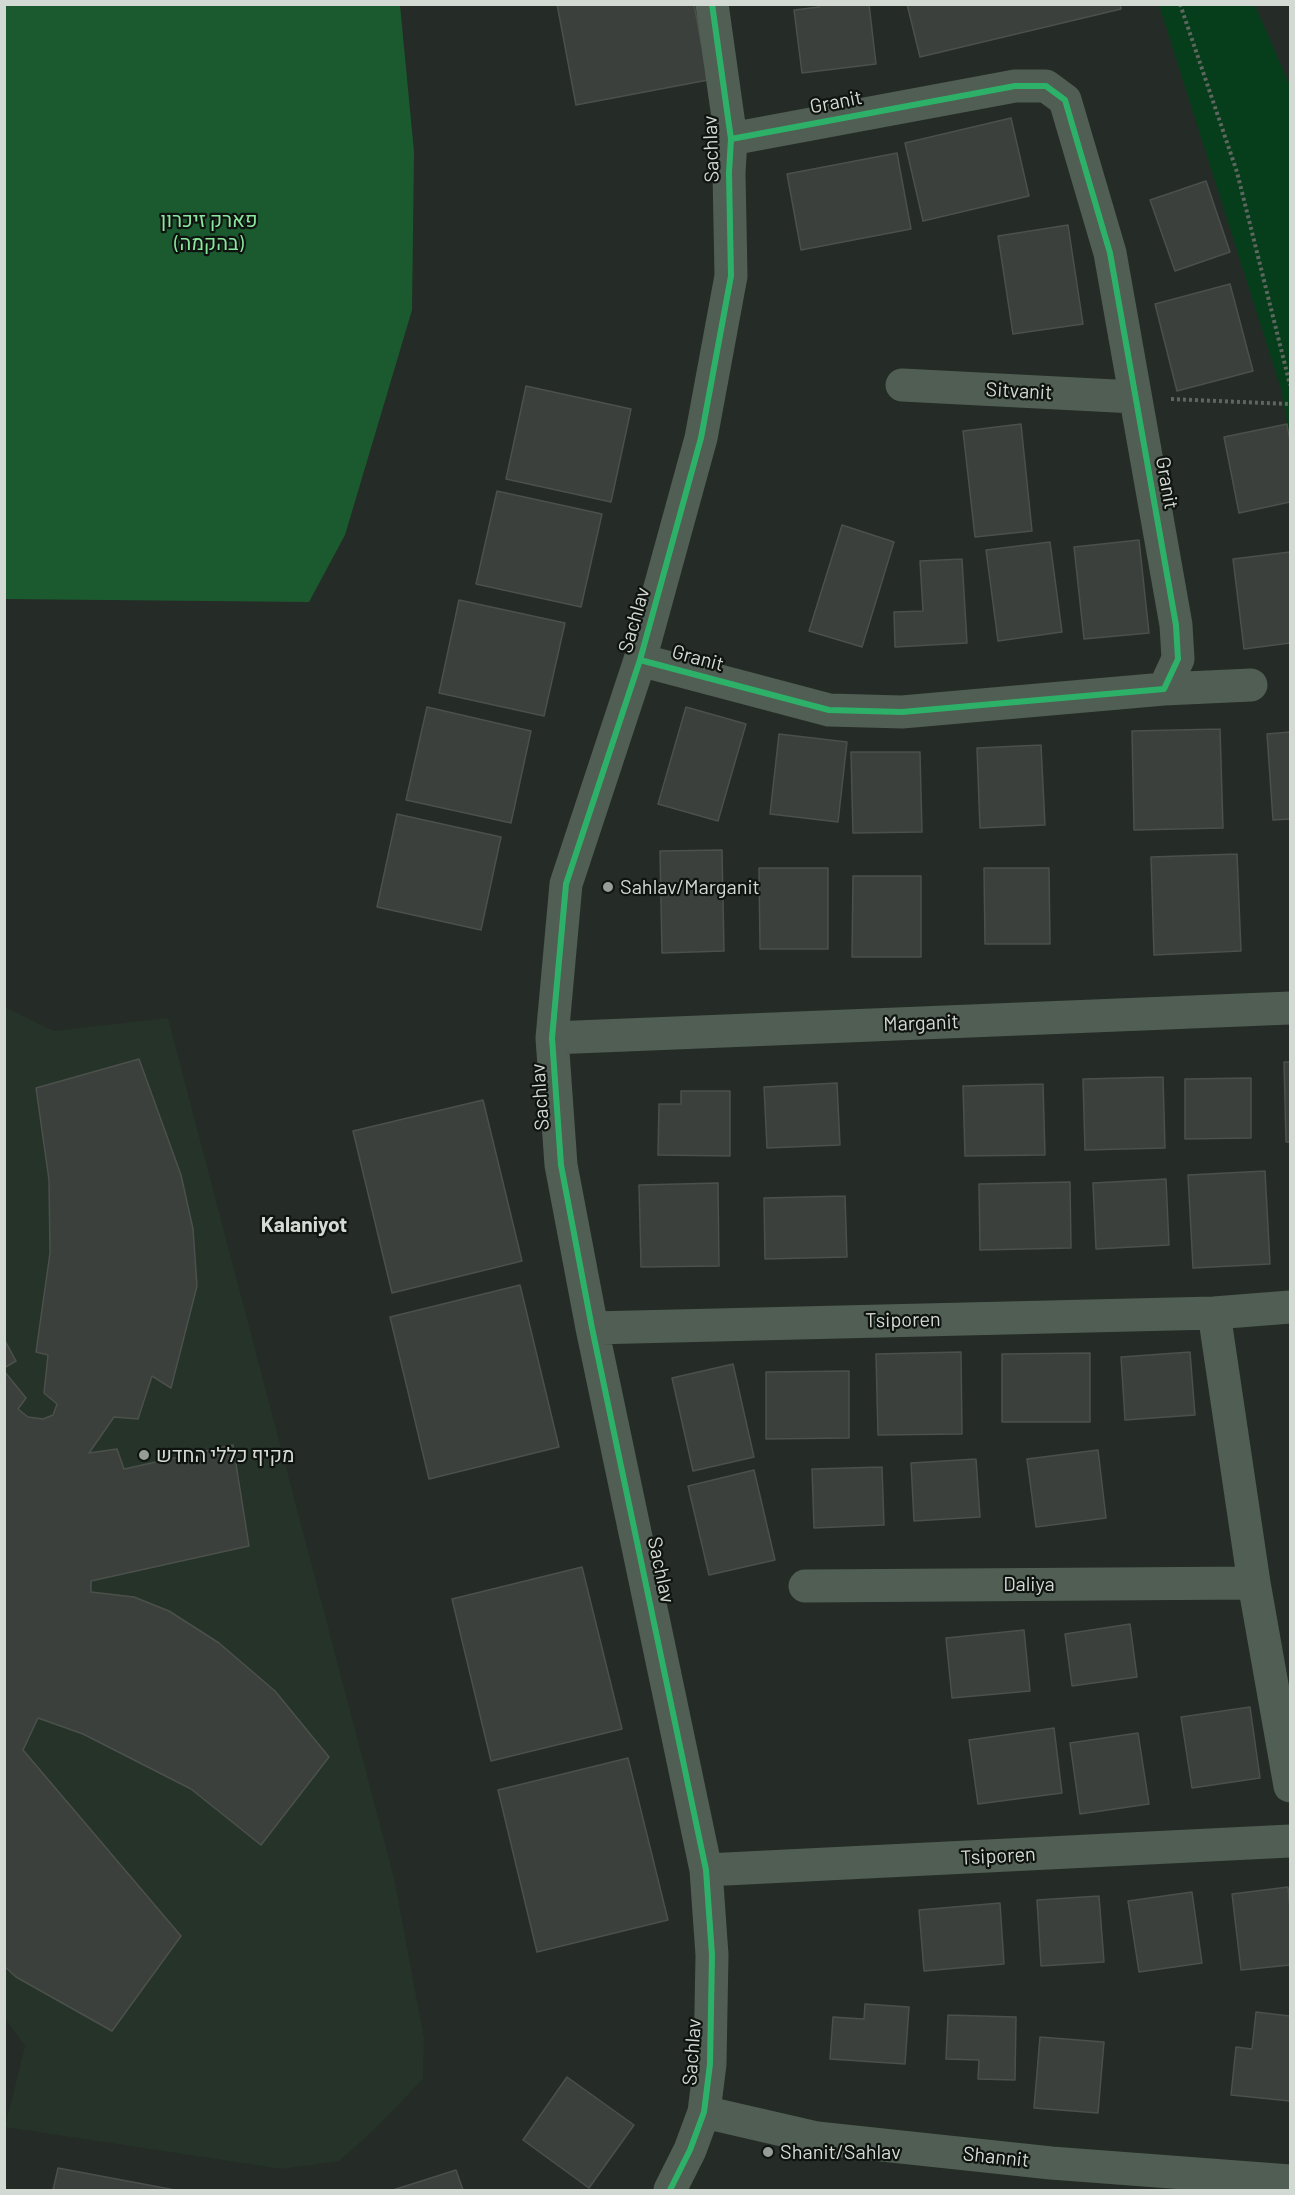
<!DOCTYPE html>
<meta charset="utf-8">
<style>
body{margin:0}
#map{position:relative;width:1295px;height:2195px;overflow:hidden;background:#252b26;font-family:Barlow,sans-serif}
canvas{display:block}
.frame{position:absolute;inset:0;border:6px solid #d3dad4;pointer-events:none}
</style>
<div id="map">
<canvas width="1295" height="2195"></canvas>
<div class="frame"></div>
</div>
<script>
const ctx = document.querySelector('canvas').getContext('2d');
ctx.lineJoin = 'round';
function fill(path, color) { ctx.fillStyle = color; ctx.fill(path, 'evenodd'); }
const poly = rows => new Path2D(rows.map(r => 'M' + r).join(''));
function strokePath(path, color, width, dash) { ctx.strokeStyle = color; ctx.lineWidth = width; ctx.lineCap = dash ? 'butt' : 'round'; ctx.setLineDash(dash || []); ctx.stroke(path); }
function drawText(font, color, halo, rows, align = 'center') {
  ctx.font = font + ' Barlow,Heebo,sans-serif'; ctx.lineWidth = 4.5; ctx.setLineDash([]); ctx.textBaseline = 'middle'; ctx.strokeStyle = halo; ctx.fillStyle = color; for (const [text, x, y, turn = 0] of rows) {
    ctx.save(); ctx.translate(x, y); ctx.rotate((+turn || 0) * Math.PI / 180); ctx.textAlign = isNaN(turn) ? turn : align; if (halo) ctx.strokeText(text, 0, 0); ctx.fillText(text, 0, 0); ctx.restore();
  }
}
fill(poly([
 [5,1007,54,1031,168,1018,394,1878,424,2038,423,2079,374,2130,339,2161,282,2169,5,2127,25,2046,5,2018]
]), '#253328');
fill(poly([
 [1159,5,1255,5,1290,86,1290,440,1281,389]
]), '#063d1b');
fill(poly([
 [5,4,400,5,414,152,412,310,345,535,309,602,5,599]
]), '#1b5a2f');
const building = poly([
 [557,4,694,4,708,80,576,105,557,4],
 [819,4,869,4,876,64,802,73,794,10,819,7,819,4],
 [907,4,1120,4,1121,9,920,57,907,4],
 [1011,118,1029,196,923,221,905,143,1011,118],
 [897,153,911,229,801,250,787,174,897,153],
 [1206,181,1230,252,1175,271,1150,200,1206,181],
 [1068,225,1083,324,1013,334,998,236,1068,225],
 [1230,284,1253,371,1177,391,1155,304,1230,284],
 [526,386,631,409,611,502,506,479,526,386],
 [1021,424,1032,531,975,537,963,431,1021,424],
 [1287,424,1290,442,1290,502,1239,513,1224,437,1287,424],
 [497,491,602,514,581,607,476,584,497,491],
 [842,525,894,542,862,647,809,631,842,525],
 [1139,540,1149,633,1084,639,1074,547,1139,540],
 [1050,542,1062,632,998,641,986,550,1050,542],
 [1290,552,1290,643,1244,649,1233,559,1290,552],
 [962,559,967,643,895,647,894,612,923,611,920,561,962,559],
 [459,600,565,623,544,716,439,693,459,600],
 [427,707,531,731,511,823,406,800,427,707],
 [686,707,746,724,718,821,658,804,686,707],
 [1220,729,1223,828,1134,830,1132,731,1220,729],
 [1290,732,1290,819,1273,820,1267,734,1290,732],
 [779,734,847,742,838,822,770,814,779,734],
 [1041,745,1045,825,980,828,977,748,1041,745],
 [851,752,920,752,922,832,853,833,851,752],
 [397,814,501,837,481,930,377,907,397,814],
 [722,850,724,951,662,953,660,851,722,850],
 [1237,854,1241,951,1154,955,1151,857,1237,854],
 [759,868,828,868,828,949,760,949,759,868],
 [984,868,1049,868,1050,944,985,944,984,868],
 [853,876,921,876,921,957,852,957,853,876],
 [139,1059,181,1175,193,1229,197,1286,171,1388,152,1376,138,1419,114,1417,89,1453,117,1449,124,1469,233,1445,249,1546,91,1581,91,1592,134,1597,169,1611,219,1643,275,1691,329,1757,261,1845,191,1789,83,1734,38,1718,23,1750,181,1936,112,2031,16,1977,4,1966,4,1371,26,1398,18,1409,28,1417,43,1419,53,1415,57,1404,44,1393,48,1355,36,1352,50,1253,49,1180,36,1088,139,1059],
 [1284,1062,1290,1062,1290,1142,1286,1142,1284,1062],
 [1163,1077,1165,1148,1085,1150,1083,1079,1163,1077],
 [1251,1078,1251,1138,1185,1139,1185,1079,1251,1078],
 [837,1083,840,1145,767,1148,764,1087,837,1083],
 [1043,1084,1045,1155,965,1156,963,1086,1043,1084],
 [681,1091,730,1091,730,1156,658,1155,659,1104,681,1104,681,1091],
 [483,1100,522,1261,392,1293,353,1131,483,1100],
 [1265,1171,1270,1264,1193,1268,1188,1175,1265,1171],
 [1166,1179,1169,1245,1096,1249,1093,1183,1166,1179],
 [1070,1182,1071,1248,980,1250,979,1184,1070,1182],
 [718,1183,719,1266,641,1267,639,1185,718,1183],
 [845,1196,847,1257,765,1259,764,1198,845,1196],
 [520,1285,559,1447,429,1479,390,1317,520,1285],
 [4,1339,16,1361,4,1368,4,1339],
 [961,1352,962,1434,878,1435,876,1354,961,1352],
 [1190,1352,1195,1415,1125,1420,1121,1357,1190,1352],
 [1090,1353,1090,1422,1002,1422,1002,1354,1090,1353],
 [733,1364,754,1457,693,1471,672,1378,733,1364],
 [849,1371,849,1438,766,1439,766,1372,849,1371],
 [1098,1450,1106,1518,1036,1527,1027,1459,1098,1450],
 [976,1459,980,1517,914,1521,911,1463,976,1459],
 [882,1467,884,1525,814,1528,812,1469,882,1467],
 [754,1470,775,1560,709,1575,688,1486,754,1470],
 [582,1567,622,1729,491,1761,452,1599,582,1567],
 [1130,1624,1137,1677,1072,1686,1065,1634,1130,1624],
 [1024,1630,1030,1691,952,1698,946,1638,1024,1630],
 [1250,1707,1260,1778,1192,1788,1181,1717,1250,1707],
 [1054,1728,1062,1793,978,1804,969,1740,1054,1728],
 [1138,1733,1149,1804,1080,1814,1070,1743,1138,1733],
 [628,1758,668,1920,537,1952,498,1790,628,1758],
 [1288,1887,1290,1911,1290,1965,1241,1970,1232,1894,1288,1887],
 [1192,1892,1202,1963,1139,1972,1128,1901,1192,1892],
 [1099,1896,1104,1962,1041,1966,1037,1900,1099,1896],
 [1000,1903,1004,1964,924,1971,919,1910,1000,1903],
 [865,2004,909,2007,905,2064,830,2059,833,2017,864,2019,865,2004],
 [1256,2012,1290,2016,1290,2101,1231,2095,1236,2047,1252,2049,1256,2012],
 [948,2015,1016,2017,1015,2080,978,2079,979,2060,946,2059,948,2015],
 [1040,2037,1104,2042,1098,2113,1034,2108,1040,2037],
 [567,2077,634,2125,589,2188,523,2140,567,2077],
 [58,2168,175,2190,53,2190,58,2168],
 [456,2170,463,2190,393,2190,456,2170]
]);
fill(building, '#3b403c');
strokePath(building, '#4c504c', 1.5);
strokePath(poly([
 [1180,4,1237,172,1290,385],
 [1171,399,1290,404]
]), '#5d675f', 4, [3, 3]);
strokePath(poly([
 [902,385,1135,397],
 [640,660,829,710,902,712,1164,689,1178,659,1176,625,1110,253,1065,100,1046,86,1015,86,731,139],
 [1164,689,1251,685],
 [552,1038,1290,1008],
 [1214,1313,1254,1583,1290,1786],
 [592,1328,1214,1313,1290,1307],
 [805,1586,1254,1583],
 [706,1870,1290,1841],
 [704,2112,817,2138,1051,2163,1290,2181],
 [670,2190,690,2150,704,2112,710,2064,712,1955,706,1870,592,1328,561,1165,552,1038,566,884,640,660,701,438,731,276,729,173,731,139,712,4]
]), '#505e53', 33);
strokePath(poly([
 [640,660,829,710,902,712,1164,689,1178,659,1176,625,1110,253,1065,100,1046,86,1015,86,731,139],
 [670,2190,690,2150,704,2112,710,2064,712,1955,706,1870,592,1328,561,1165,552,1038,566,884,640,660,701,438,731,276,729,173,731,139,712,4]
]), '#2db169', 6);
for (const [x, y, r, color] of [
 [608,887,6,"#969d97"],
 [144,1455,6,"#969d97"],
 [768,2152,6,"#969d97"]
]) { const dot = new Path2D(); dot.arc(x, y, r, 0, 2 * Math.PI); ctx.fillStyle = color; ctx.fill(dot); strokePath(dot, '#101410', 2); }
drawText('20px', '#d3dad4', '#101410', [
 ["Granit",836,102,-11],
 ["Sachlav",711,149,-92],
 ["Sitvanit",1019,391,3],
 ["Granit",1167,483,80],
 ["Sachlav",634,620,-74],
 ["Granit",698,658,15],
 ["Marganit",921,1023,-2],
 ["Sachlav",540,1097,-94],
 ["Tsiporen",903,1320,-1],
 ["Sachlav",661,1570,78],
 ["Daliya",1029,1584],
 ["Tsiporen",998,1856,-3],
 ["Sachlav",692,2052,-86],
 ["Shannit",996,2157,6]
]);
drawText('20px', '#8ae79e', '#101410', [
 ["פארק זיכרון",209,220],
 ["(בהקמה)",209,243]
]);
drawText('20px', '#d3dad4', '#101410', [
 ["Sahlav/Marganit",620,887],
 ["מקיף כללי החדש",156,1455],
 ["Shanit/Sahlav",780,2152]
], 'left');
drawText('bold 21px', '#d3dad4', '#101410', [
 ["Kalaniyot",304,1225]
]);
</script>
